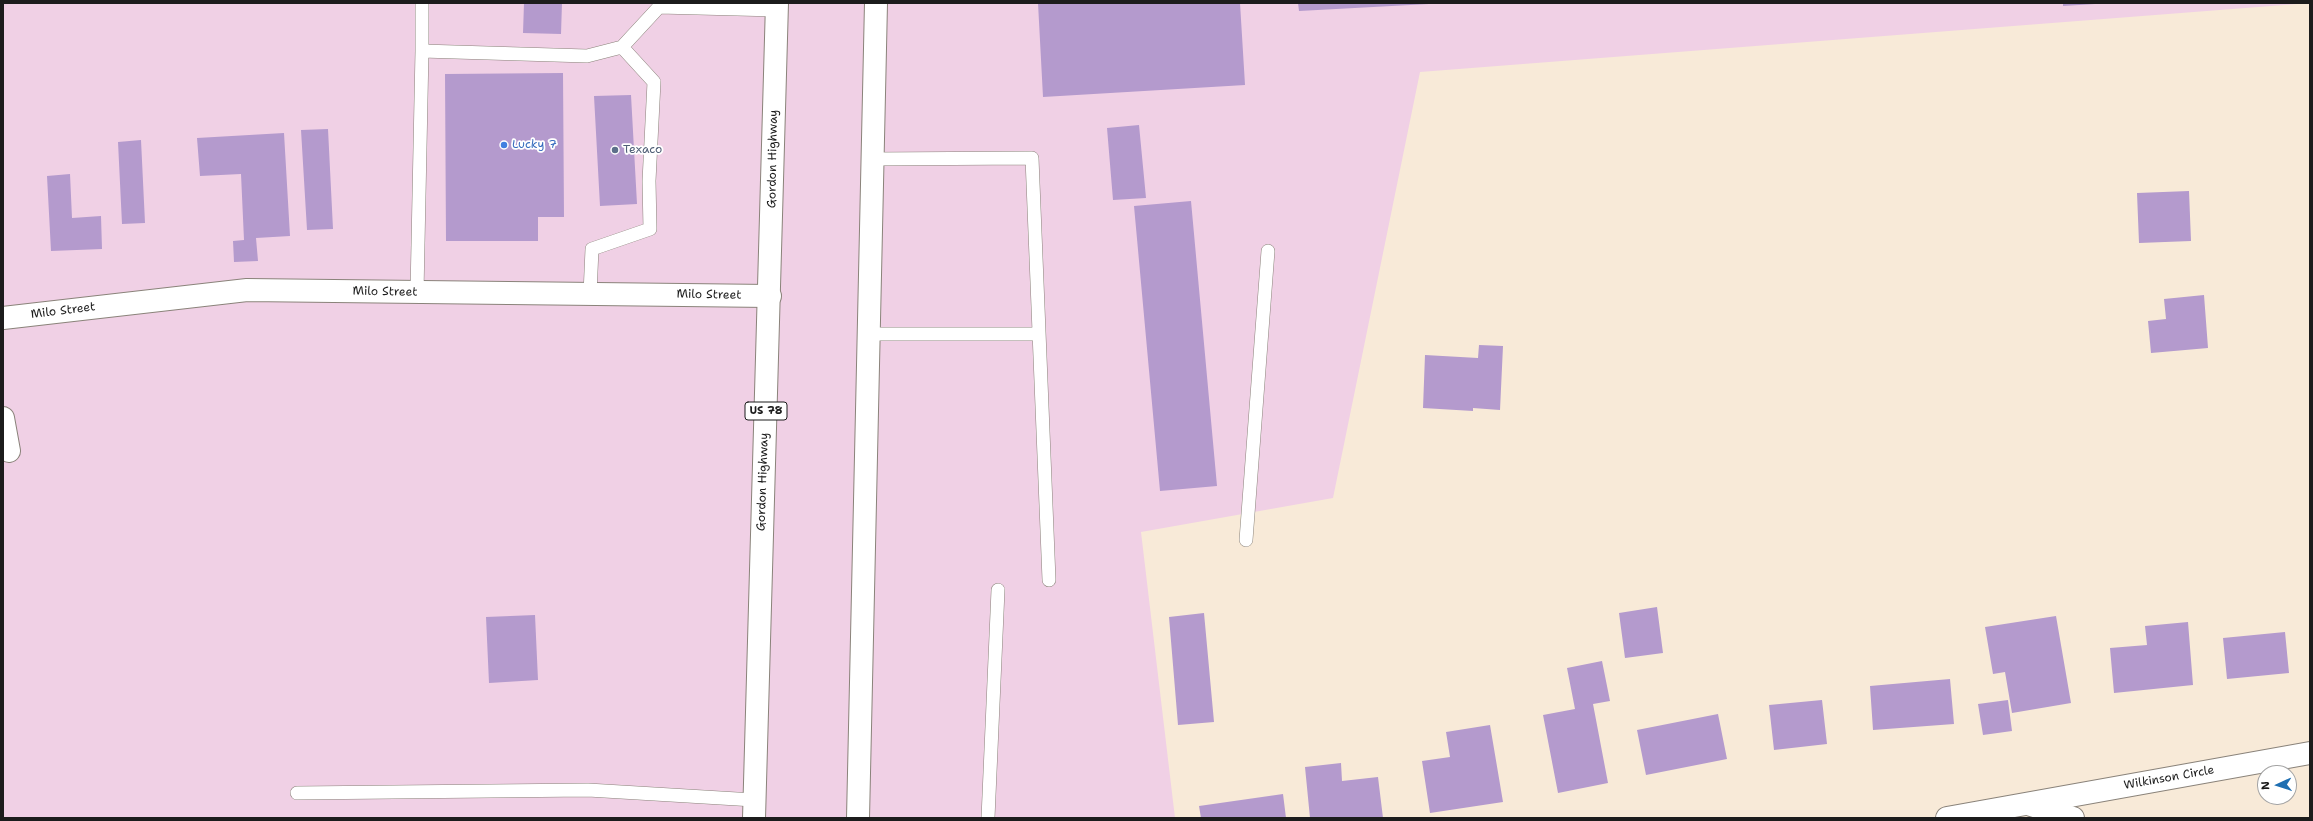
<!DOCTYPE html>
<style>
body{margin:0}
#map{position:relative;width:2313px;height:821px;overflow:hidden;background:#f8ead8;font-family:"Shantell Sans",sans-serif}
canvas{display:block}
.frame{position:absolute;inset:0;border:4px solid #1c1c1c;pointer-events:none}
.north{position:absolute;left:2257px;top:765px;width:40px;height:40px;box-sizing:border-box;background:#fff;border:1px solid #a4a4a4;border-radius:50%;rotate:267deg;font-size:11px;font-weight:700;line-height:16px;text-align:center;color:#1c1c1c}
.north::after{content:'';display:block;margin:auto;width:14px;height:18px;background:#1f6fb2;clip-path:polygon(50% 0,100% 100%,50% 72%,0 100%)}
</style>
<div id="map">
<canvas width="2313" height="821"></canvas>
<div class="frame"></div>
<div class="north">N</div>
</div>
<script>
const ctx = document.querySelector('canvas').getContext('2d');
ctx.lineJoin = 'round';
function fill(path, color) { ctx.fillStyle = color; ctx.fill(path, 'evenodd'); }
const poly = rows => new Path2D(rows.map(r => 'M' + r).join(''));
function strokePath(path, color, width, dash) { ctx.strokeStyle = color; ctx.lineWidth = width; ctx.lineCap = dash ? 'butt' : 'round'; ctx.setLineDash(dash || []); ctx.stroke(path); }
function drawText(font, color, halo, rows, align = 'center') {
  ctx.font = font + ' "Shantell Sans",sans-serif'; ctx.lineWidth = 3.5; ctx.setLineDash([]); ctx.textBaseline = 'middle'; ctx.strokeStyle = halo; ctx.fillStyle = color; for (const [text, x, y, turn = 0] of rows) {
    ctx.save(); ctx.translate(x, y); ctx.rotate((+turn || 0) * Math.PI / 180); ctx.textAlign = isNaN(turn) ? turn : align; if (halo) ctx.strokeText(text, 0, 0); ctx.fillText(text, 0, 0); ctx.restore();
  }
}
fill(poly([
 [3,3,2310,3,1420,72,1333,498,1141,532,1175,818,3,818]
]), '#f0d0e5');
fill(poly([
 [524,3,562,3,561,34,523,33],
 [1038,3,1240,3,1245,85,1043,97],
 [1298,3,1429,3,1429,4,1299,11],
 [2063,3,2095,3,2095,4,2063,6],
 [563,73,564,217,538,217,538,241,446,241,445,74],
 [631,95,637,204,600,206,594,96],
 [1139,125,1146,198,1113,200,1107,128],
 [328,129,333,229,307,230,301,130],
 [284,133,290,236,256,238,258,261,234,262,233,241,244,240,241,174,200,176,197,138],
 [141,140,145,223,122,224,118,142],
 [70,174,72,218,101,216,102,249,51,251,47,176],
 [2189,191,2191,241,2139,243,2137,193],
 [1191,201,1217,486,1160,491,1134,206],
 [2204,295,2208,348,2151,353,2148,321,2166,319,2164,299],
 [1479,345,1503,346,1500,410,1473,408,1473,411,1423,408,1425,355,1478,358],
 [1657,607,1663,653,1625,658,1619,613],
 [1204,613,1214,722,1178,725,1169,617],
 [535,615,538,680,489,683,486,617],
 [2056,616,2071,703,2012,713,2005,672,1993,674,1985,627],
 [2188,622,2193,685,2114,693,2110,648,2147,645,2145,626],
 [2285,632,2289,673,2227,679,2223,638],
 [1602,661,1610,701,1593,704,1608,783,1558,793,1543,715,1575,709,1567,668],
 [1950,679,1954,724,1873,730,1870,686],
 [1822,700,1827,744,1774,750,1769,705],
 [2008,700,2012,731,1983,735,1978,704],
 [1718,714,1727,759,1646,775,1637,730],
 [1490,725,1503,802,1430,813,1422,761,1450,757,1446,732],
 [1341,763,1342,781,1378,777,1383,818,1310,818,1305,767],
 [1283,794,1286,818,1201,818,1199,806]
]), '#b49acd');
const service = poly([
 [422,3,422,51,587,56,622,47,659,7,659,3],
 [659,7,776,10],
 [872,159,1032,158,1049,580],
 [417,292,422,51],
 [590,294,592,249,650,229,649,181,654,82,622,47],
 [868,334,1039,334],
 [1246,540,1268,251],
 [297,793,588,790,754,800],
 [988,818,998,590]
]);
const minor = poly([
 [3,318,247,290,770,296],
 [3,418,9,451],
 [2031,805,2073,818],
 [1947,818,2310,753]
]);
const trunk = poly([
 [754,818,777,3],
 [858,818,876,3]
]);
strokePath(service, '#8a837a', 14);
strokePath(minor, '#8a837a', 24);
strokePath(trunk, '#8a837a', 24);
strokePath(service, '#fff', 13);
strokePath(minor, '#fff', 22);
strokePath(trunk, '#fff', 22);
for (const [x, y, r, color] of [
 [504,145,4,"#3f7fe0"],
 [615,150,4,"#5c6f8a"]
]) { const dot = new Path2D(); dot.arc(x, y, r, 0, 2 * Math.PI); ctx.fillStyle = color; ctx.fill(dot); strokePath(dot, '#fff', 1.5); }
for (const [x, y, w] of [
 [766,411,42]
]) { const box = new Path2D(); box.roundRect(x - w / 2, y - 9, w, 18, 3); ctx.fillStyle = '#fff'; ctx.fill(box); strokePath(box, '#1c1c1c', 1); }
drawText('bold 11px', '#1c1c1c', null, [
 ["US 78",766,411]
]);
drawText('12px', '#366cbe', '#fff', [
 ["Lucky 7",512,145]
], 'left');
drawText('12px', '#4e5e75', '#fff', [
 ["Texaco",623,150]
], 'left');
drawText('12px', '#1c1c1c', '#fff', [
 ["Gordon Highway",773,159,-89],
 ["Milo Street",385,292,1],
 ["Milo Street",709,295,1],
 ["Milo Street",63,311,-7],
 ["Gordon Highway",763,482,-88],
 ["Wilkinson Circle",2169,778,-10]
]);
</script>
